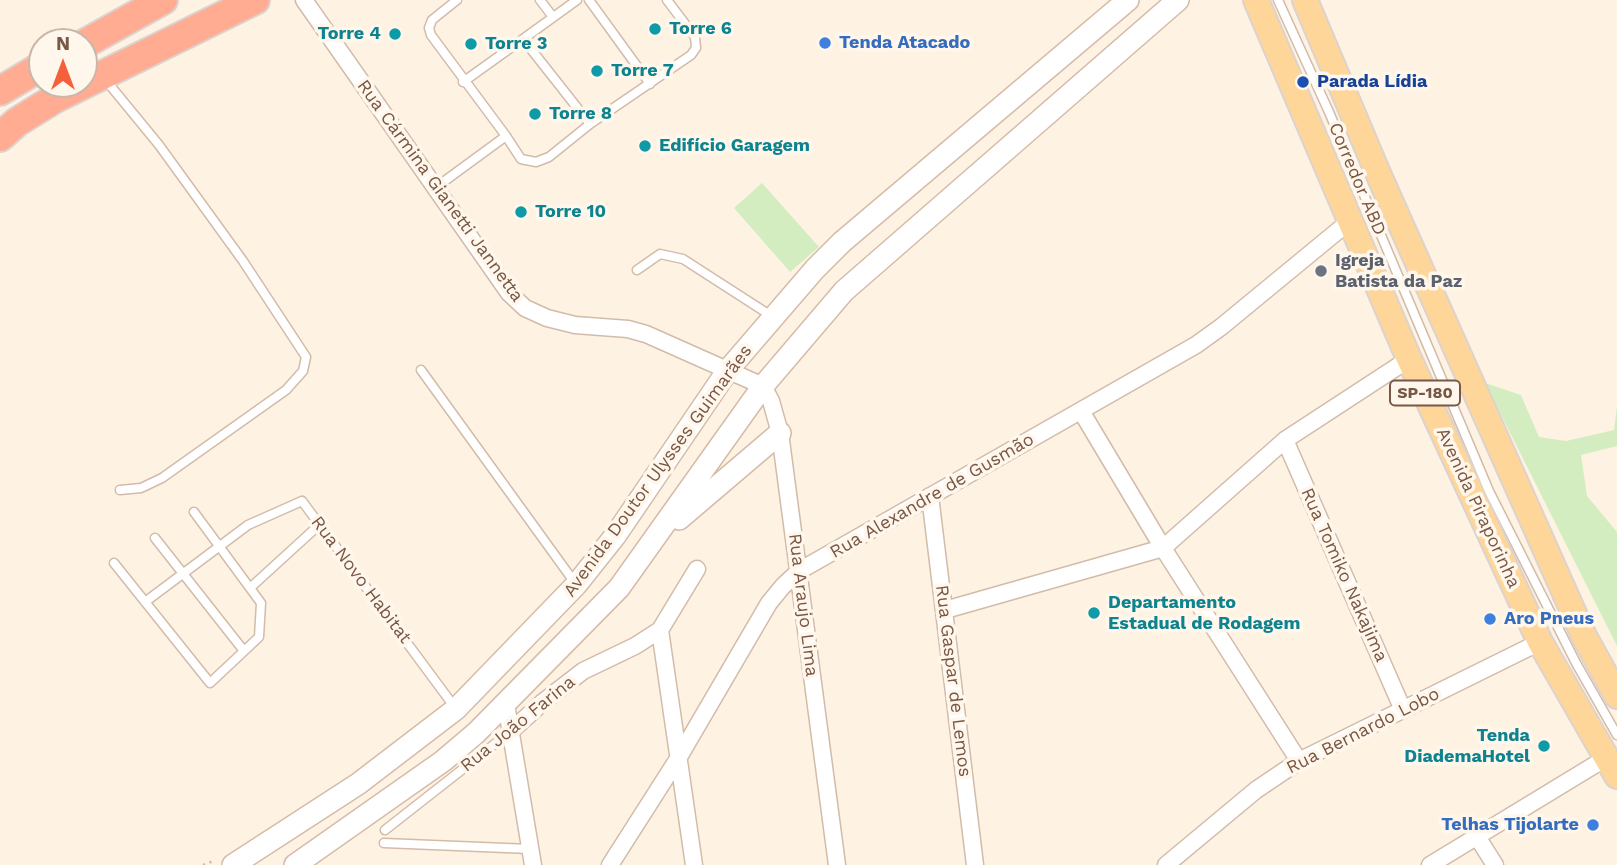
<!DOCTYPE html>
<meta charset="utf-8">
<style>
body{margin:0}
#map{position:relative;width:1617px;height:865px;overflow:hidden;background:#fef3e3;font-family:"Work Sans",sans-serif}
canvas{display:block}
.north{position:absolute;left:28px;top:28px;width:70px;height:70px;box-sizing:border-box;background:#fff7eb;border:2px solid #c9b7a9;border-radius:50%;rotate:0deg;font-size:19px;font-weight:700;line-height:28px;text-align:center;color:#795746}
.north::after{content:'';display:block;margin:auto;width:24px;height:32px;background:#f4603c;clip-path:polygon(50% 0,100% 100%,50% 72%,0 100%)}
</style>
<div id="map">
<canvas width="1617" height="865"></canvas>
<div class="north">N</div>
</div>
<script>
const ctx = document.querySelector('canvas').getContext('2d');
ctx.lineJoin = 'round';
function fill(path, color) { ctx.fillStyle = color; ctx.fill(path, 'evenodd'); }
const poly = rows => new Path2D(rows.map(r => 'M' + r).join(''));
function strokePath(path, color, width, dash) { ctx.strokeStyle = color; ctx.lineWidth = width; ctx.lineCap = dash ? 'butt' : 'round'; ctx.setLineDash(dash || []); ctx.stroke(path); }
function drawText(font, color, halo, rows, align = 'center') {
  ctx.font = font + ' "Work Sans",sans-serif'; ctx.lineWidth = 7; ctx.setLineDash([]); ctx.textBaseline = 'middle'; ctx.strokeStyle = halo; ctx.fillStyle = color; for (const [text, x, y, turn = 0] of rows) {
    ctx.save(); ctx.translate(x, y); ctx.rotate((+turn || 0) * Math.PI / 180); ctx.textAlign = isNaN(turn) ? turn : align; if (halo) ctx.strokeText(text, 0, 0); ctx.fillText(text, 0, 0); ctx.restore();
  }
}
fill(poly([
 [762,183,819,247,790,272,734,208],
 [1485,383,1521,395,1539,437,1566,441,1614,430,1617,407,1617,446,1581,455,1587,496,1617,532,1617,646]
]), '#d3edc0');
const lane = poly([
 [457,0,432,20,429,28,431,35,506,136],
 [540,0,553,17],
 [589,0,650,84],
 [1278,0,1329,112,1489,491,1576,663,1617,735],
 [523,39,577,0],
 [104,78,159,145,243,261,306,357,303,371,286,390,162,478,141,488,120,490],
 [463,82,523,39,590,124],
 [435,188,506,136,521,159,536,162,549,157,590,124,691,55,696,48,695,37,667,0],
 [637,270,660,254,683,259,773,317],
 [421,370,575,583],
 [155,538,244,651],
 [114,563,210,683,259,637,261,603,194,512],
 [250,588,319,525],
 [145,602,248,525,302,501,456,709],
 [385,830,510,732],
 [384,843,530,849]
]);
const street = poly([
 [304,0,509,293,525,308,547,318,575,325,628,329,646,334,763,386,771,401,780,433,837,865],
 [1081,411,1163,548,1299,761],
 [1285,440,1403,710],
 [930,496,975,865],
 [945,610,1163,548,1285,440,1409,359],
 [660,630,694,865],
 [506,704,533,865],
 [510,732,543,702,583,671,635,646,660,630,697,569],
 [1476,835,1495,865],
 [610,865,679,757,769,603,783,586,799,571,1196,345,1221,327,1351,220],
 [1166,865,1256,790,1299,761,1540,642],
 [1430,865,1606,758]
]);
const secondary = poly([
 [679,519,780,433],
 [233,865,358,784,456,709,576,585,615,536,728,370,815,269,842,242,1128,0],
 [295,865,443,761,476,733,619,588,763,386,844,291,1178,0]
]);
const primary = poly([
 [1256,0,1409,359,1540,642,1617,776],
 [1305,0,1377,171,1584,636,1617,696]
]);
const highway = poly([
 [84,44,163,0],
 [0,91,42,66],
 [0,137,17,122,54,99,255,0]
]);
strokePath(lane, '#d3bbaa', 11);
strokePath(street, '#d3bbaa', 19);
strokePath(secondary, '#d6bba8', 24);
strokePath(primary, '#dcd3cf', 28);
strokePath(highway, '#dcd3cf', 32);
strokePath(poly([
 [203,865,216,860]
]), '#dcb29a', 2.5, [2, 5]);
strokePath(lane, '#fff', 8);
strokePath(street, '#fff', 16);
strokePath(secondary, '#fff', 21);
strokePath(primary, '#ffd699', 24);
strokePath(highway, '#ffac93', 28);
for (const [x, y, r, color] of [
 [655,29,7,"#0f9aa8"],
 [395,34,7,"#0f9aa8"],
 [825,43,7,"#3f7fe0"],
 [471,44,7,"#0f9aa8"],
 [597,71,7,"#0f9aa8"],
 [1303,82,7,"#1a4fb4"],
 [535,114,7,"#0f9aa8"],
 [645,146,7,"#0f9aa8"],
 [521,212,7,"#0f9aa8"],
 [1321,271,7,"#6b7280"],
 [1094,613,7,"#0f9aa8"],
 [1490,619,7,"#3f7fe0"],
 [1544,746,7,"#0f9aa8"],
 [1593,825,7,"#3f7fe0"]
]) { const dot = new Path2D(); dot.arc(x, y, r, 0, 2 * Math.PI); ctx.fillStyle = color; ctx.fill(dot); strokePath(dot, '#fff7eb', 2.5); }
for (const [x, y, w] of [
 [1425,393,70]
]) { const box = new Path2D(); box.roundRect(x - w / 2, y - 12.5, w, 25, 5); ctx.fillStyle = '#fff7eb'; ctx.fill(box); strokePath(box, '#795746', 2); }
drawText('bold 16px', '#795746', null, [
 ["SP-180",1425,393]
]);
drawText('bold 18px', '#0d838f', '#fff7eb', [
 ["Torre 6",669,29],
 ["Torre 4",381,34,"right"],
 ["Torre 3",485,44],
 ["Torre 7",611,71],
 ["Torre 8",549,114],
 ["Edifício Garagem",659,146],
 ["Torre 10",535,212],
 ["Departamento",1108,603],
 ["Estadual de Rodagem",1108,624],
 ["Tenda",1530,736,"right"],
 ["DiademaHotel",1530,757,"right"]
], 'left');
drawText('bold 18px', '#366cbe', '#fff7eb', [
 ["Tenda Atacado",839,43],
 ["Aro Pneus",1504,619],
 ["Telhas Tijolarte",1579,825,"right"]
], 'left');
drawText('bold 18px', '#164399', '#fff7eb', [
 ["Parada Lídia",1317,82]
], 'left');
drawText('18px', '#795746', '#fff7eb', [
 ["Corredor ABD",1357,179,67],
 ["Rua Cármina Gianetti Jannetta",440,191,54],
 ["Avenida Doutor Ulysses Guimarães",658,471,-54],
 ["Rua Alexandre de Gusmão",932,496,-30],
 ["Avenida Piraporinha",1478,508,65],
 ["Rua Tomiko Nakajima",1344,575,66],
 ["Rua Novo Habitat",361,580,53],
 ["Rua Araujo Lima",803,605,83],
 ["Rua Gaspar de Lemos",953,681,83],
 ["Rua João Farina",518,724,-39],
 ["Rua Bernardo Lobo",1363,731,-27]
]);
drawText('bold 18px', '#5b616d', '#fff7eb', [
 ["Igreja",1335,261],
 ["Batista da Paz",1335,282]
], 'left');
</script>
